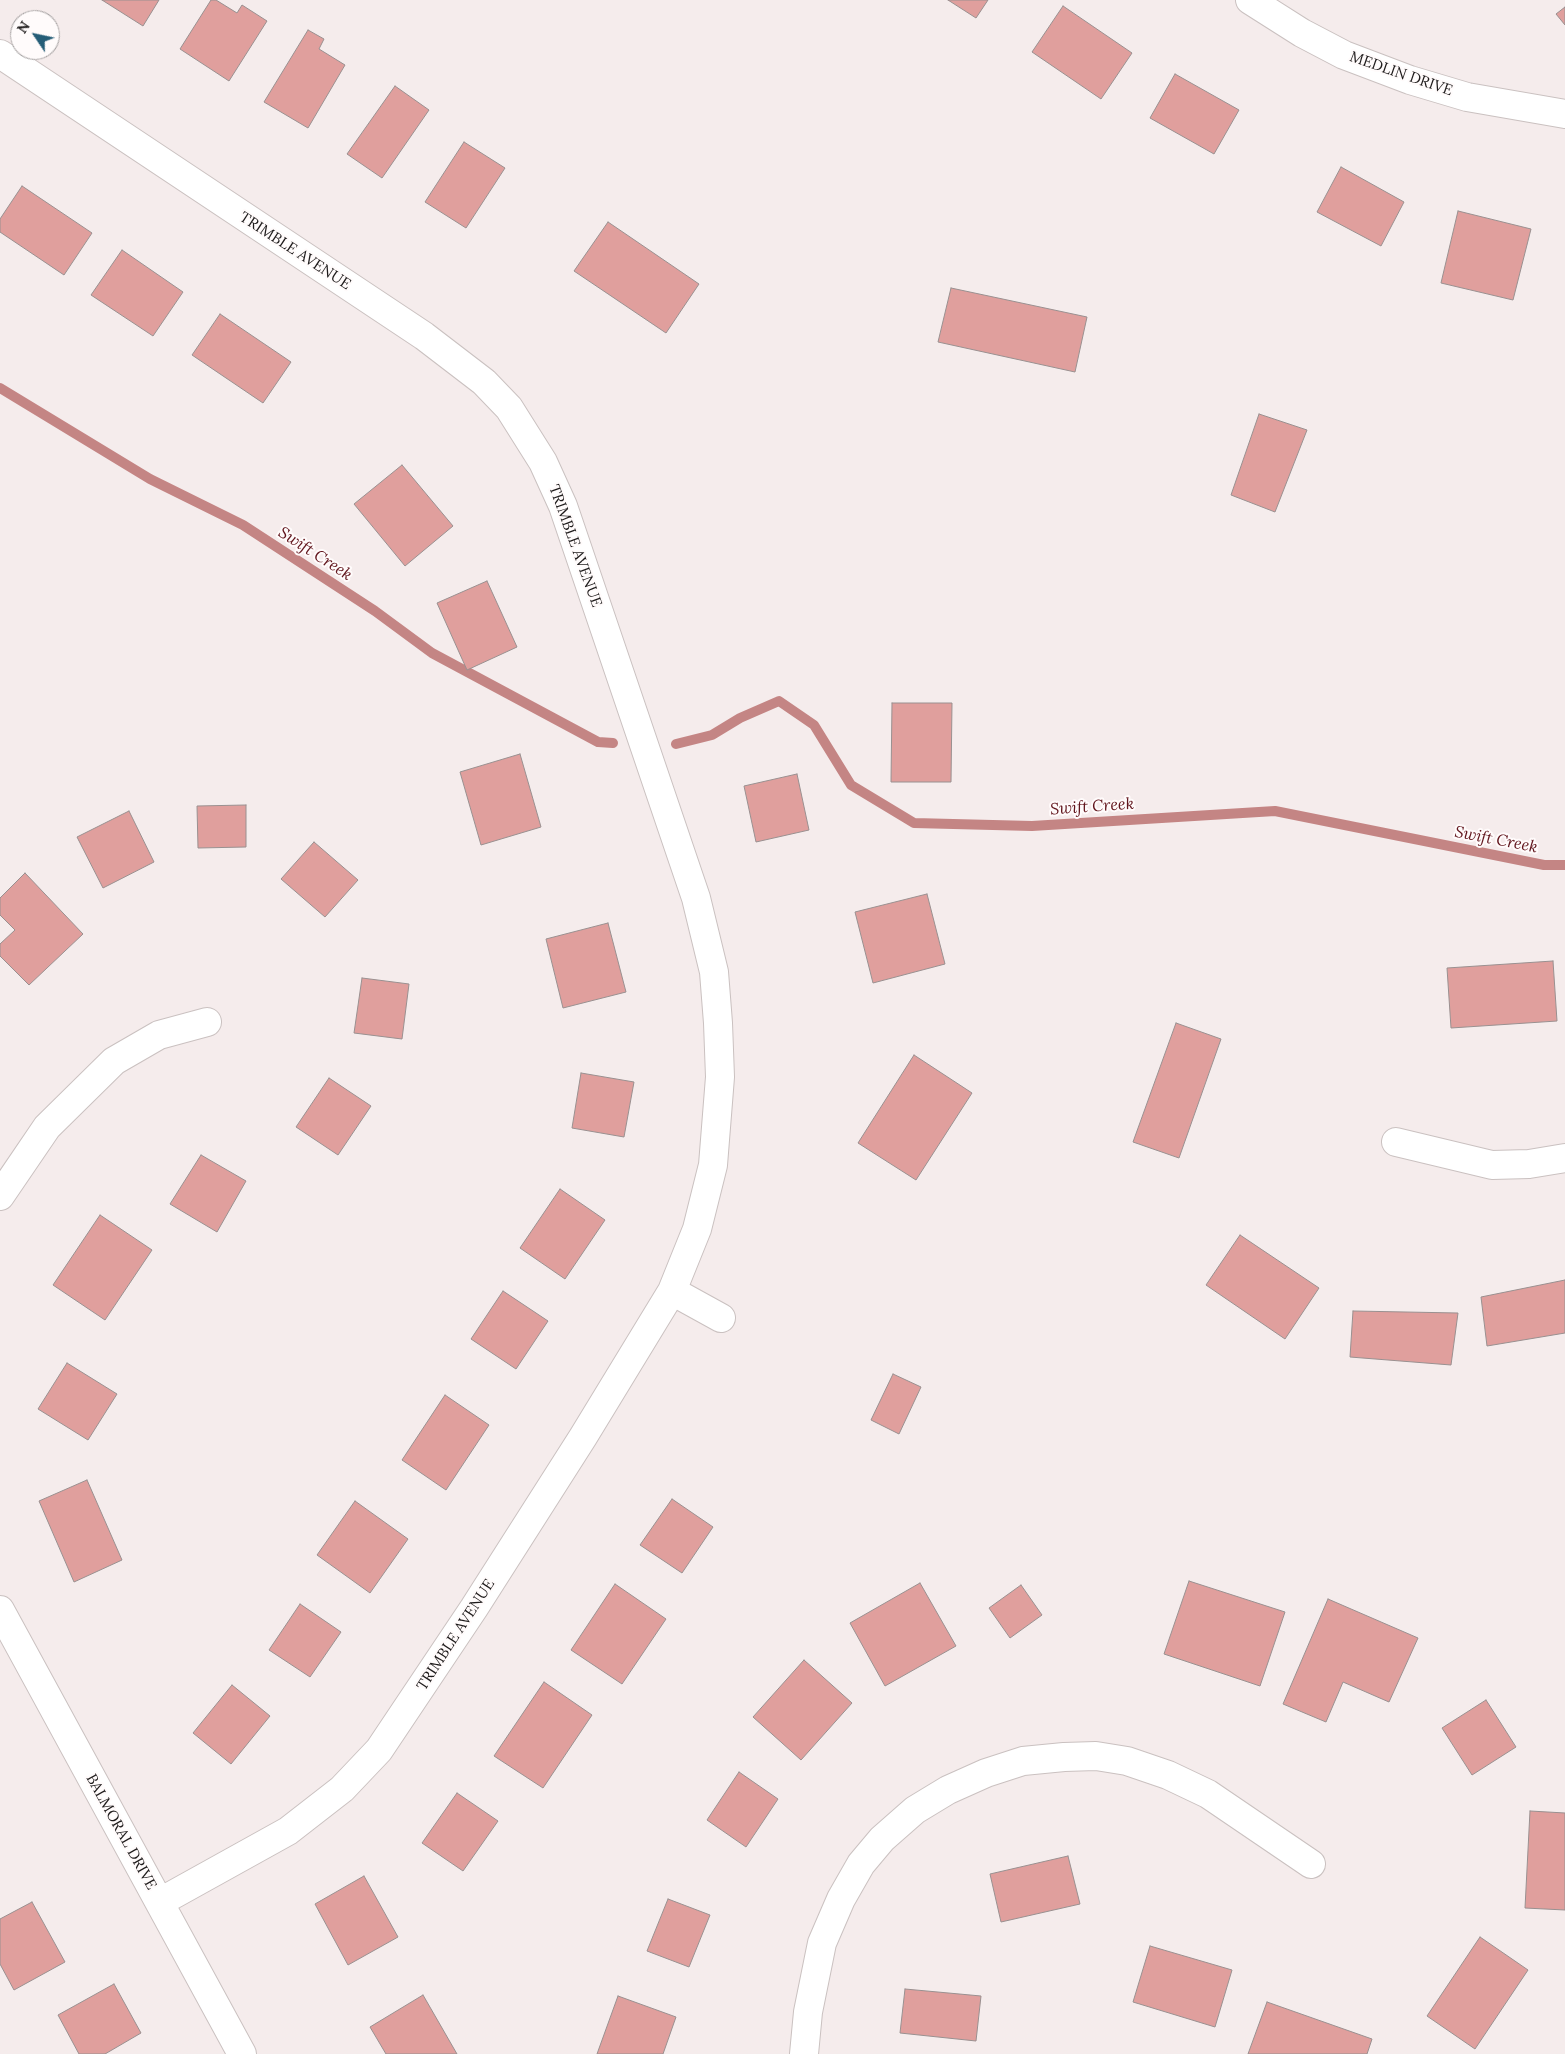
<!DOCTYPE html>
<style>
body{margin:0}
#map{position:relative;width:1565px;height:2054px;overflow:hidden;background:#f5ecec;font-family:Lora,serif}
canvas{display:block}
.north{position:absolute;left:10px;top:10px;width:50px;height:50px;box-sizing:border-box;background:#fffbfb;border:1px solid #a5a1a1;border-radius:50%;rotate:304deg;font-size:14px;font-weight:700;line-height:20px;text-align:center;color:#1d1a1a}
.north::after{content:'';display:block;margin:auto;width:18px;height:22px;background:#255d77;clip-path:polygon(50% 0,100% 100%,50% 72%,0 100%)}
</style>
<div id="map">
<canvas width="1565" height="2054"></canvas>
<div class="north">N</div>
</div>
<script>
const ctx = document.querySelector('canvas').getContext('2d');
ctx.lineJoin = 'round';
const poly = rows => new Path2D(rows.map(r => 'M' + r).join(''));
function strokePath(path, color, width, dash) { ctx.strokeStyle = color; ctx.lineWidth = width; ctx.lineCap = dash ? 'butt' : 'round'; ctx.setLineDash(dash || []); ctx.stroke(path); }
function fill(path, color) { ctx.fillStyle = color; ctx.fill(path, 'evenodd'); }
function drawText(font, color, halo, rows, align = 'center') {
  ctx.font = font + ' Lora,serif'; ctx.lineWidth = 4; ctx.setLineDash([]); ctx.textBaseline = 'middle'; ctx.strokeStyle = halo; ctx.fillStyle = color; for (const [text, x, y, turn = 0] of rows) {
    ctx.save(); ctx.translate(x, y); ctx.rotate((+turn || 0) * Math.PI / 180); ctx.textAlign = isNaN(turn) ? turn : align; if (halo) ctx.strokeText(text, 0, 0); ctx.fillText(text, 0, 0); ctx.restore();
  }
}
strokePath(poly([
 [0,388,150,479,243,525,375,611,432,653,598,742,613,743],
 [676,744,712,735,740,718,779,701,814,725,851,785,914,823,1032,826,1275,811,1544,865,1565,865]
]), '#c48584', 10);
const building = poly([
 [102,0,159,0,143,26,102,0],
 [211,0,216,0,237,13,242,5,267,21,229,81,180,49,211,0],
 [948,0,988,0,976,18,948,0],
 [1063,6,1132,53,1101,99,1032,52,1063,6],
 [1565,7,1565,25,1556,14,1565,7],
 [308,30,324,39,319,49,345,65,308,128,264,102,308,30],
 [1175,74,1239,110,1214,154,1150,118,1175,74],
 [395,86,429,110,382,178,347,154,395,86],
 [464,142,505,168,466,228,425,202,464,142],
 [1341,167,1404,202,1381,246,1317,212,1341,167],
 [22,186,92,233,64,275,0,232,0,219,22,186],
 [1458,211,1531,229,1513,300,1441,283,1458,211],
 [608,222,699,284,666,333,574,271,608,222],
 [122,250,183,292,153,336,91,295,122,250],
 [951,288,1087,317,1075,372,938,342,951,288],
 [220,314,291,362,263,403,192,355,220,314],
 [1259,414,1307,430,1275,512,1231,495,1259,414],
 [402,465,453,526,405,566,354,504,402,465],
 [487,581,517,647,467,670,437,603,487,581],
 [892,703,952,703,951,782,891,782,892,703],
 [520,754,541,827,481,845,460,772,520,754],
 [797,774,809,830,756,842,744,786,797,774],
 [246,805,246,847,198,848,197,806,246,805],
 [129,811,154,862,103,888,77,837,129,811],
 [314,842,358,880,325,917,281,879,314,842],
 [25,873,83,934,29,985,0,956,0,944,15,930,0,915,0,898,25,873],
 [927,894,945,964,873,983,855,912,927,894],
 [608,923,626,992,563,1008,546,939,608,923],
 [1553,961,1557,1021,1451,1028,1447,968,1553,961],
 [362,978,409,984,402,1039,354,1033,362,978],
 [1176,1023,1221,1039,1179,1158,1133,1142,1176,1023],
 [914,1055,972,1093,916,1180,858,1143,914,1055],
 [581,1073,634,1082,624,1137,572,1128,581,1073],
 [329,1078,371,1106,338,1155,296,1127,329,1078],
 [201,1155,246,1181,217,1232,170,1204,201,1155],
 [560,1189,605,1220,565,1279,520,1248,560,1189],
 [100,1215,152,1250,105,1320,53,1285,100,1215],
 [1240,1235,1319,1288,1285,1339,1206,1285,1240,1235],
 [1565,1280,1565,1333,1487,1346,1481,1297,1565,1280],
 [503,1291,548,1321,516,1369,471,1339,503,1291],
 [1353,1311,1458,1313,1451,1365,1350,1357,1353,1311],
 [67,1363,117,1394,88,1440,38,1409,67,1363],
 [893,1374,921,1387,899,1434,871,1420,893,1374],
 [445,1395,489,1425,446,1490,402,1460,445,1395],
 [87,1480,122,1560,74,1582,39,1501,87,1480],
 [672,1499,713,1527,682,1573,640,1545,672,1499],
 [355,1501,408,1539,370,1593,317,1555,355,1501],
 [1189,1581,1285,1612,1260,1686,1164,1654,1189,1581],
 [920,1583,956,1646,885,1686,850,1623,920,1583],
 [615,1584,666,1619,622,1684,571,1650,615,1584],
 [1021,1585,1042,1615,1010,1638,989,1608,1021,1585],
 [1328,1599,1418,1638,1389,1702,1343,1682,1326,1722,1283,1704,1328,1599],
 [300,1604,341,1632,310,1677,269,1650,300,1604],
 [804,1660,852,1703,801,1760,753,1717,804,1660],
 [544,1682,592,1715,543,1788,494,1756,544,1682],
 [232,1685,270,1716,231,1764,193,1733,232,1685],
 [1486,1700,1516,1747,1472,1775,1442,1728,1486,1700],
 [739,1772,778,1799,746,1847,707,1820,739,1772],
 [457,1793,498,1821,463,1871,422,1843,457,1793],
 [1530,1811,1565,1813,1565,1910,1525,1908,1530,1811],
 [1068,1856,1080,1904,1001,1922,990,1874,1068,1856],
 [364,1876,398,1937,348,1965,315,1904,364,1876],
 [668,1899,710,1915,689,1967,647,1951,668,1899],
 [32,1902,65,1962,14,1990,0,1964,0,1919,32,1902],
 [1480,1937,1528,1970,1475,2049,1427,2016,1480,1937],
 [1150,1946,1232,1970,1215,2027,1133,2002,1150,1946],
 [114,1984,141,2033,105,2054,79,2054,58,2015,114,1984],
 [905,1989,981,1996,976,2041,900,2033,905,1989],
 [423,1995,457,2054,386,2054,370,2027,423,1995],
 [618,1996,676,2017,663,2054,597,2054,618,1996],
 [1267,2002,1372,2039,1367,2054,1248,2054,1267,2002]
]);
fill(building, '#e09f9d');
strokePath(building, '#999090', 1);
const minor = poly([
 [1250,0,1302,33,1344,55,1410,80,1467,97,1565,114],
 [0,54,424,336,484,382,509,408,543,462,563,506,696,898,714,972,718,1023,720,1077,713,1165,697,1229,672,1291,583,1437,474,1608,379,1750,342,1789,288,1831,160,1902],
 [1396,1142,1492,1165,1529,1164,1565,1158],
 [0,1196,47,1127,114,1061,159,1035,207,1022],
 [672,1291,721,1318],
 [0,1610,242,2054],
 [804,2054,808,2012,822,1943,841,1899,861,1864,882,1839,915,1810,948,1790,986,1773,1023,1761,1064,1757,1096,1756,1127,1761,1168,1775,1208,1794,1311,1864]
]);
strokePath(minor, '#cac1c0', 30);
strokePath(minor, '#fff', 28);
drawText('15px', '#1d1a1a', '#fffbfb', [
 ["MEDLIN DRIVE",1401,74,19],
 ["TRIMBLE AVENUE",295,251,33],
 ["TRIMBLE AVENUE",575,546,70],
 ["TRIMBLE AVENUE",456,1635,-57],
 ["BALMORAL DRIVE",121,1832,61]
]);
drawText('italic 16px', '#61151c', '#fffbfb', [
 ["Swift Creek",315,554,33],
 ["Swift Creek",1092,807,-4],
 ["Swift Creek",1496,840,11]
]);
</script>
